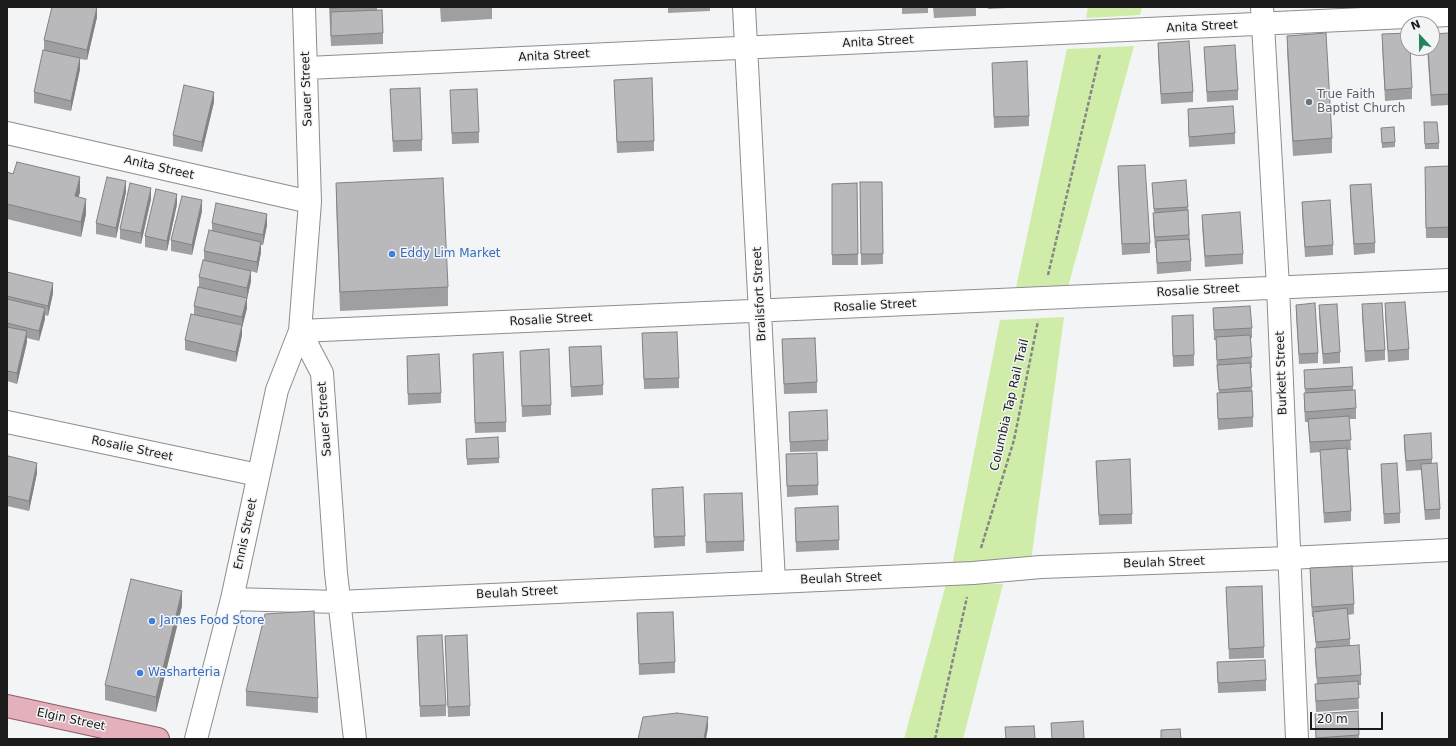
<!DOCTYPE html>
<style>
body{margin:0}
#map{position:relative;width:1456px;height:746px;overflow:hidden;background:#f3f4f5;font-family:"DejaVu Sans",sans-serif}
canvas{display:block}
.frame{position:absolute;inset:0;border:8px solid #1b1b1c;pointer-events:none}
.north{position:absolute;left:1400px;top:16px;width:40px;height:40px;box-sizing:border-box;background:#f3f4f5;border:1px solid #9d9d9e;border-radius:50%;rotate:338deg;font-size:11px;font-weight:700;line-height:16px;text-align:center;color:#1b1b1c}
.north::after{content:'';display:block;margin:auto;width:14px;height:18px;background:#24835b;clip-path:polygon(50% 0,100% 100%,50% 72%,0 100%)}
.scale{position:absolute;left:1310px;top:712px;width:73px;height:18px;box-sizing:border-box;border:2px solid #1b1b1c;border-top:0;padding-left:5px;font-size:12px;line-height:14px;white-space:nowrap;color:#1b1b1c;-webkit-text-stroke:3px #f3f4f5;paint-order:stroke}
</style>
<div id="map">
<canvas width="1456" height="746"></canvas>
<div class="frame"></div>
<div class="north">N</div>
<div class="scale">20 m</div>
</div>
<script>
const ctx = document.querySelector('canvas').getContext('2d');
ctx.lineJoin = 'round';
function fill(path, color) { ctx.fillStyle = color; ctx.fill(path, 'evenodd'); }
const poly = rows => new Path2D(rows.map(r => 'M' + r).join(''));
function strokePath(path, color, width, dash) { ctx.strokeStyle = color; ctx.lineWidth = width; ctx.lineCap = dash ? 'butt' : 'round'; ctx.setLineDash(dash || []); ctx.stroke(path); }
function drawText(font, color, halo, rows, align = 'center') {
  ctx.font = font + ' "DejaVu Sans",sans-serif'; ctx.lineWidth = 3; ctx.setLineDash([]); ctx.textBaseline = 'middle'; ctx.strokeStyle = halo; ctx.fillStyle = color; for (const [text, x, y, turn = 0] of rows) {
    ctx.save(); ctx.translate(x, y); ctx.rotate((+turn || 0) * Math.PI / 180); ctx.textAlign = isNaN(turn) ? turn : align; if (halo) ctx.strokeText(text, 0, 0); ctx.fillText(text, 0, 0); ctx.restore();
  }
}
fill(poly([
 [1088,7,1142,7,1140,15,1086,18],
 [1134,46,1068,287,1015,292,1067,49],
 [1064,317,1031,561,952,566,1000,320],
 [946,584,1003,584,963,739,904,739]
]), '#cfeda9');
const minor = poly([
 [304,7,310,202,300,331,322,373,336,573,355,739],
 [744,7,774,582],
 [1262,7,1278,287,1297,739],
 [307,68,1449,15],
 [7,133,310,202],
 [300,331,1449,280],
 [7,422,258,475],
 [232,599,338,602,973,573,1041,567,1289,558,1449,550],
 [196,739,232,599,277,390,300,331]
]);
const major = poly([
 [7,706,158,739]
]);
strokePath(minor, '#8d8d8f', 24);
strokePath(major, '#925a67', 24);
strokePath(poly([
 [1048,275,1100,54],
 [981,548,1014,440,1038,321],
 [935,739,967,597]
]), '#868687', 2.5, [4, 2]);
strokePath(minor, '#fff', 22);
strokePath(major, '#e4b0bc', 22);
fill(poly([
 [329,7,377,7,377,10,383,33,383,44,331,46],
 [440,7,492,7,492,19,441,22],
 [668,7,710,7,710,11,668,13],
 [902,7,928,7,928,13,902,14],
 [933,7,976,7,976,16,934,18],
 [988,7,1026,7,988,9],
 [97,17,87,60,80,59,80,69,71,111,34,103,34,92,44,50,44,40],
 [1449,33,1449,105,1431,106,1427,48,1432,48],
 [1382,34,1412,88,1412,99,1385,101,1382,45],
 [1287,36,1332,138,1332,153,1293,156,1287,51],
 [1158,43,1193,92,1193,102,1161,104,1158,53],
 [1204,47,1238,90,1238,100,1207,102],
 [992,63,1029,116,1029,126,994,128],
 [614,80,654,141,654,151,617,153],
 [390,89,422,140,422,151,393,152],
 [450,90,479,132,479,143,452,144],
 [214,102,202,152,173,146,173,135],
 [1188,109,1235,133,1235,144,1189,147,1188,120],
 [1424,122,1439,143,1439,149,1425,149],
 [1381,128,1395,142,1395,147,1382,148],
 [1118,166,1150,243,1150,253,1122,255,1118,177],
 [1449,166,1449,238,1426,238,1425,177],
 [7,172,80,192,78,197,86,214,81,237,7,219],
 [860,182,882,182,883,264,861,265],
 [336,183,448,287,448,306,340,311,336,202],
 [857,183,858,265,832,265,832,184],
 [1152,183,1188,207,1191,261,1191,271,1157,274,1156,248,1155,248,1153,223,1153,213,1154,213],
 [1350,185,1375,243,1375,253,1354,255,1350,196],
 [126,192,116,238,96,234,96,223],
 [151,199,141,244,120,239,120,229],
 [1302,202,1333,245,1333,255,1305,257,1302,212],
 [177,204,167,251,145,247,145,236],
 [202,211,192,255,171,251,171,240],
 [1202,215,1243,254,1243,264,1205,267,1202,225],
 [212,223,267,225,263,245,261,245,261,252,257,273,251,271,251,281,247,299,247,308,242,327,242,335,236,362,185,350,185,340,194,314,194,306,199,287,199,277,204,260,204,251,212,231],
 [7,272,53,293,48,316,45,315,45,319,39,341,27,338,27,342,17,384,7,381],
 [1385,303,1409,349,1409,360,1388,362,1385,314],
 [1362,304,1385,350,1385,360,1365,362,1362,314],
 [1296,305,1318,353,1318,363,1299,364,1296,315],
 [1319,305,1340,352,1340,363,1323,364,1319,316],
 [1213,308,1252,328,1252,338,1251,338,1252,368,1251,368,1253,417,1253,427,1218,430,1217,393,1219,393,1217,376,1216,340,1214,340],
 [1172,316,1194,355,1194,366,1173,367],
 [642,333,679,378,679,388,644,389],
 [782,339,817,382,817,393,784,394],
 [569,347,603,385,603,395,571,397],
 [520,351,551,405,551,415,522,417],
 [473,354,506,422,506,432,475,433],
 [407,356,441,393,441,403,408,405],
 [1304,370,1353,386,1353,390,1356,408,1356,419,1349,419,1351,450,1348,450,1351,511,1351,521,1324,523,1320,452,1310,453,1308,422,1305,422,1304,404,1304,393,1305,393],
 [789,412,828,440,828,451,790,452],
 [1404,435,1432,459,1432,463,1440,509,1440,519,1425,520,1421,470,1406,471,1404,446],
 [466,439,499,458,499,463,467,465],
 [786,454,818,485,818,495,787,497],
 [1096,461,1132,514,1132,524,1099,525],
 [7,462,37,473,29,511,7,506],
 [1381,464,1400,513,1400,523,1384,524,1381,475],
 [652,489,685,536,685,546,654,548],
 [704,494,744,541,744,551,706,553],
 [795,508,839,540,839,550,796,552],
 [1310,568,1354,604,1354,614,1348,615,1350,639,1350,646,1361,675,1361,685,1358,685,1359,709,1316,712,1315,694,1315,684,1317,684,1315,658,1315,648,1316,648,1313,617,1312,617,1310,579],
 [1226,587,1264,647,1264,658,1229,659],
 [182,606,156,712,105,700,105,685],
 [637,613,675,662,675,673,639,675],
 [417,636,446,705,446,716,420,717],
 [445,636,470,706,470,716,448,717],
 [1217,662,1266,680,1266,691,1218,693],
 [246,691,318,698,318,713,246,706],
 [1315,714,1359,735,1359,739,1316,739]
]), '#9f9fa1');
fill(poly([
 [97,7,97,17,87,60,87,50],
 [80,58,80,69,71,111,71,101],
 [214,92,214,102,202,152,202,142],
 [80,177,80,192,75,211,75,196],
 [126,181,126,192,116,238,116,228],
 [151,188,151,199,141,244,141,233],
 [177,194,177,204,167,251,167,241],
 [86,199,86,214,81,237,81,222],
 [202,200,202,211,192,255,192,245],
 [267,214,267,225,263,245,263,235],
 [261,242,261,252,257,273,257,262],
 [251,271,251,281,247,299,247,288],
 [53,283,53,293,48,316,48,306],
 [247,298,247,308,242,328,242,317],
 [45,308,45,319,39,341,39,331],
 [242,325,242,335,236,362,236,352],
 [27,331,27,342,17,384,17,373],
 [37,463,37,473,29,511,29,501],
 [182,591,182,606,156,712,156,697],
 [708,717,708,728,706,739,704,739]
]), '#828283');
const building = poly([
 [52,7,97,7,87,50,44,40,52,7],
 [330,7,354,7,330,8,330,7],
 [382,10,383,33,331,36,331,12,382,10],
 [1326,33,1332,138,1293,141,1287,36,1326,33],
 [1408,33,1408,48,1410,48,1412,88,1385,90,1382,34,1408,33],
 [1449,33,1449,94,1431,95,1428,48,1432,48,1432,34,1449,33],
 [1189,41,1193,92,1161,94,1158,43,1189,41],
 [1235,45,1238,90,1207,92,1204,47,1235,45],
 [43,50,80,58,71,101,34,92,43,50],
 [1027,61,1029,116,994,117,992,63,1027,61],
 [652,78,654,141,617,142,614,80,652,78],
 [184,85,214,92,202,142,173,135,184,85],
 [420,88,422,140,393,141,390,89,420,88],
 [477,89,479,132,452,133,450,90,477,89],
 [1233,106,1235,133,1189,137,1188,109,1233,106],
 [1424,122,1437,122,1439,143,1425,144,1424,122],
 [1394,127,1395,142,1382,143,1381,128,1394,127],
 [17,162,80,177,75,196,86,199,81,222,7,204,7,172,13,174,17,162],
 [1145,165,1150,243,1122,244,1118,166,1145,165],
 [1449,166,1449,227,1426,228,1425,167,1449,166],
 [107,177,126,181,116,228,96,223,107,177],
 [443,178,448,287,340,292,336,183,443,178],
 [1186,180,1188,207,1154,209,1152,183,1186,180],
 [860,182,882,182,883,254,861,254,860,182],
 [130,183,151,188,141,233,120,229,130,183],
 [857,183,858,254,832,255,832,184,857,183],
 [1371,184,1375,243,1354,244,1350,185,1371,184],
 [156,189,177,194,167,241,145,236,156,189],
 [182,196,202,200,192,245,171,240,182,196],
 [1330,200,1333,245,1305,247,1302,202,1330,200],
 [216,203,267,214,263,235,212,223,216,203],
 [1188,210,1189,235,1155,237,1153,213,1188,210],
 [1240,212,1243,254,1205,256,1202,215,1240,212],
 [209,230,261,242,257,262,204,251,209,230],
 [1189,239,1191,261,1157,263,1156,241,1189,239],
 [203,260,251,271,247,288,199,277,203,260],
 [7,272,53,283,48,306,7,296,7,272],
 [198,287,247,298,242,317,194,306,198,287],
 [7,299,45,308,39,331,7,323,7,299],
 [1405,302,1409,349,1388,351,1385,303,1405,302],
 [1315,303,1318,353,1299,354,1296,305,1315,303],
 [1382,303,1385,350,1365,351,1362,304,1382,303],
 [1337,304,1340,352,1323,354,1319,305,1337,304],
 [1250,306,1252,328,1214,330,1213,308,1250,306],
 [191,314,242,325,236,352,185,340,191,314],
 [1193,315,1194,355,1173,356,1172,316,1193,315],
 [7,327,27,331,17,373,7,371,7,327],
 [677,332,679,378,644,379,642,333,677,332],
 [1250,335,1252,357,1217,360,1216,337,1250,335],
 [815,338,817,382,784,384,782,339,815,338],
 [601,346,603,385,571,387,569,347,601,346],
 [549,349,551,405,522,406,520,351,549,349],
 [503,352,506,422,475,423,473,354,503,352],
 [439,354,441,393,408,394,407,356,439,354],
 [1250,363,1252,387,1219,390,1217,365,1250,363],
 [1352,367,1353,386,1305,389,1304,370,1352,367],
 [1355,390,1356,408,1305,412,1304,393,1355,390],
 [1252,391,1253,417,1218,419,1217,393,1252,391],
 [827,410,828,440,790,442,789,412,827,410],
 [1349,416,1351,440,1310,442,1308,419,1349,416],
 [1431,433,1432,459,1406,461,1404,435,1431,433],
 [498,437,499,458,467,459,466,439,498,437],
 [1347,448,1351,511,1324,513,1320,450,1347,448],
 [817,453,818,485,787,486,786,454,817,453],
 [8,456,37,463,29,501,7,496,7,462,8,456],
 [1130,459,1132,514,1099,515,1096,461,1130,459],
 [1397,463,1400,513,1384,514,1381,464,1397,463],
 [1437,463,1440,509,1425,510,1421,464,1437,463],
 [683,487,685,536,654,537,652,489,683,487],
 [742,493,744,541,706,542,704,494,742,493],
 [838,506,839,540,796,542,795,508,838,506],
 [1352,566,1354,604,1312,607,1310,568,1352,566],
 [131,579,182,591,156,697,105,685,131,579],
 [1262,586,1264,647,1229,649,1226,587,1262,586],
 [1347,608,1350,639,1316,642,1313,612,1347,608],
 [314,611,318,698,246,691,265,614,314,611],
 [673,612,675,662,639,664,637,613,673,612],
 [442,635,446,705,420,706,417,636,442,635],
 [467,635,470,706,448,707,445,636,467,635],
 [1359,645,1361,675,1317,678,1315,648,1359,645],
 [1265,660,1266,680,1218,683,1217,662,1265,660],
 [1358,681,1359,698,1316,701,1315,684,1358,681],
 [1358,711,1359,735,1316,738,1315,714,1358,711],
 [677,713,708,717,704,739,638,739,643,717,677,713],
 [1083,721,1084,739,1052,739,1051,723,1083,721],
 [1034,726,1035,739,1006,739,1005,727,1034,726],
 [1180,729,1181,739,1161,739,1161,730,1180,729]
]);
fill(building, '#b9b9bb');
strokePath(building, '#828283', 1);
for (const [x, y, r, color] of [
 [1309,102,4,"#6b7280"],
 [392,254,4,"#3f7fe0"],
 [152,621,4,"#3f7fe0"],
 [140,673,4,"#3f7fe0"]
]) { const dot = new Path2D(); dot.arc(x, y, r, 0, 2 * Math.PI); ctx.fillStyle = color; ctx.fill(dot); strokePath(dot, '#f3f4f5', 1.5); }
drawText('12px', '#1b1b1c', '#f3f4f5', [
 ["Anita Street",1202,27,-3],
 ["Anita Street",878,42,-3],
 ["Anita Street",554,56,-3],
 ["Sauer Street",307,89,-92],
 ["Anita Street",159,168,13],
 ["Rosalie Street",1198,291,-3],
 ["Brailsfort Street",760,294,-93],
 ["Rosalie Street",875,306,-3],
 ["Rosalie Street",551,320,-3],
 ["Burkett Street",1282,373,-92],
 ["Columbia Tap Rail Trail",1010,405,-77],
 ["Sauer Street",325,419,-94],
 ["Rosalie Street",132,449,12],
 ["Ennis Street",246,534,-78],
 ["Beulah Street",1164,563,-2],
 ["Beulah Street",841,579,-2],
 ["Beulah Street",517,593,-3],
 ["Elgin Street",71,720,12]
]);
drawText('12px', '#5b616d', '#f3f4f5', [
 ["True Faith",1317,95],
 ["Baptist Church",1317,109]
], 'left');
drawText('12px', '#366cbe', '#f3f4f5', [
 ["Eddy Lim Market",400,254],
 ["James Food Store",160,621],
 ["Washarteria",148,673]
], 'left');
</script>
